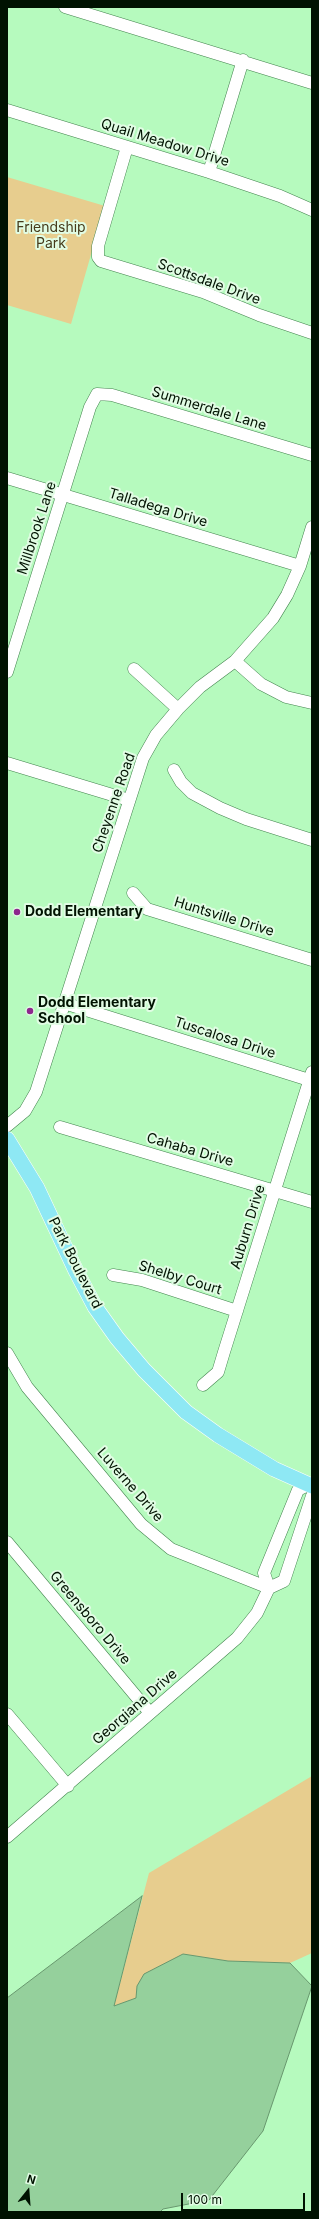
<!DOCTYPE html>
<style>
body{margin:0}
#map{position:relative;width:319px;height:2219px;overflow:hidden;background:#b6fabe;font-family:Inter,sans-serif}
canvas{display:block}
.frame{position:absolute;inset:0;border:8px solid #001201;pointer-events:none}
.north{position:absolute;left:8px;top:2171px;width:40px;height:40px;-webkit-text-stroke:3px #e1fce4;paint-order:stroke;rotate:17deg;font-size:11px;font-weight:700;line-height:16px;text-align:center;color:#001201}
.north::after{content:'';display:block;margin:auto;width:14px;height:18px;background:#001201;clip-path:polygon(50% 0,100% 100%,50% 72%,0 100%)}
.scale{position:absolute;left:181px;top:2193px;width:124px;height:18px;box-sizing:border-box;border:2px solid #001201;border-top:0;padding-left:5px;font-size:12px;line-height:14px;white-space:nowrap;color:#001201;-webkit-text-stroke:3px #e1fce4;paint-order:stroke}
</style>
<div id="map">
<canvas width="319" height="2219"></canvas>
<div class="frame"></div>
<div class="north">N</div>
<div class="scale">100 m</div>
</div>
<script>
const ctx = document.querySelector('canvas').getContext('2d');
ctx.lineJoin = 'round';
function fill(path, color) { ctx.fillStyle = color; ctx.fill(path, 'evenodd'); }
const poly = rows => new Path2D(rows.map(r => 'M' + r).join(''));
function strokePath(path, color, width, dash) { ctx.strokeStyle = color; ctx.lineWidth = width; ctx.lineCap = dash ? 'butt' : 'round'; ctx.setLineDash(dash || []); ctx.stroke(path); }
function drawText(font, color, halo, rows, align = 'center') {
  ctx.font = font + ' Inter,sans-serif'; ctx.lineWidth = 4; ctx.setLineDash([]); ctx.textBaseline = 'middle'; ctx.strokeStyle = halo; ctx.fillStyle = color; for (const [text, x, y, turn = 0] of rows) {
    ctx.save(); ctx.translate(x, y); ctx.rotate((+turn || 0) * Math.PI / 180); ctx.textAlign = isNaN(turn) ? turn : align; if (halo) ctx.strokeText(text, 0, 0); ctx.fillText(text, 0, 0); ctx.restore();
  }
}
fill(poly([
 [7,177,105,206,71,324,7,305],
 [312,1776,312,1953,290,1963,228,1961,183,1954,137,1986,136,1998,114,2006,149,1873]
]), '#e7cd8e');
const water = poly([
 [142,1896,114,2006,136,1998,137,1986,144,1974,183,1954,228,1961,290,1963,312,1986,263,2131,209,2200,163,2209,160,2212,7,2212,7,1998,142,1896]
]);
fill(water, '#95d09c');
strokePath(water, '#68976e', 1);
const minor = poly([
 [65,7,312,83],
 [7,110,209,172,280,196,312,210],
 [127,147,98,246,98,257,101,261,203,292,259,315,312,333],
 [209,172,243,60],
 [7,478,300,566],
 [235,661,261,684,286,697,312,703],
 [134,669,178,709],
 [7,672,90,407,97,394,112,395,312,455],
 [7,763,129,800],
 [174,770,181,782,192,793,220,808,246,819,312,840],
 [133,893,147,909,312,960],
 [64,1003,309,1080],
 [7,1126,25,1111,36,1092,143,758,156,735,178,709,200,687,235,661,273,618,287,595,300,566,312,527],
 [60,1127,312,1202],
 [113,1275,142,1280,237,1311],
 [7,1353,27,1387,141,1524,171,1549,269,1588],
 [203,1385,218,1372,224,1352,312,1072],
 [7,1542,150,1713],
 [269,1588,264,1573,298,1490,308,1485],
 [7,1714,68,1786],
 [7,1837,237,1638,257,1613,269,1588,284,1581,312,1496]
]);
const major = poly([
 [7,1139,37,1188,76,1271,95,1307,117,1338,144,1370,186,1412,218,1435,274,1469,312,1486]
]);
strokePath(minor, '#44844f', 13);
strokePath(major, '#fff', 16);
strokePath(minor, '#fff', 12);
strokePath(major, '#8ee8f4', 15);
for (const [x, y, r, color] of [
 [17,912,4,"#8d278d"],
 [30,1011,4,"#8d278d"]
]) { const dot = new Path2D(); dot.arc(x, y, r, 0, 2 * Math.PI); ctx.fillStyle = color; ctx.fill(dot); strokePath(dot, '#e1fce4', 1.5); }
drawText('14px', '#001201', '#e1fce4', [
 ["Quail Meadow Drive",165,143,17],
 ["Scottsdale Drive",209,282,20],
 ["Summerdale Lane",209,409,17],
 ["Talladega Drive",158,508,17],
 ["Millbrook Lane",37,528,-72],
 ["Cheyenne Road",114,803,-71],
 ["Huntsville Drive",224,917,17],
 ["Tuscalosa Drive",225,1038,18],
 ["Cahaba Drive",190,1150,16],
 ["Auburn Drive",248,1227,-73],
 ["Park Boulevard",75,1263,63],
 ["Shelby Court",180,1278,17],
 ["Luverne Drive",130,1485,49],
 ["Greensboro Drive",90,1618,50],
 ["Georgiana Drive",135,1707,-41]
]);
drawText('14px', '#463a1a', '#e1fce4', [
 ["Friendship",51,228],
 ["Park",51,244]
]);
drawText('bold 14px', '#001201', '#e1fce4', [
 ["Dodd Elementary",25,912],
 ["Dodd Elementary",38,1003],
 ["School",38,1019]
], 'left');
</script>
